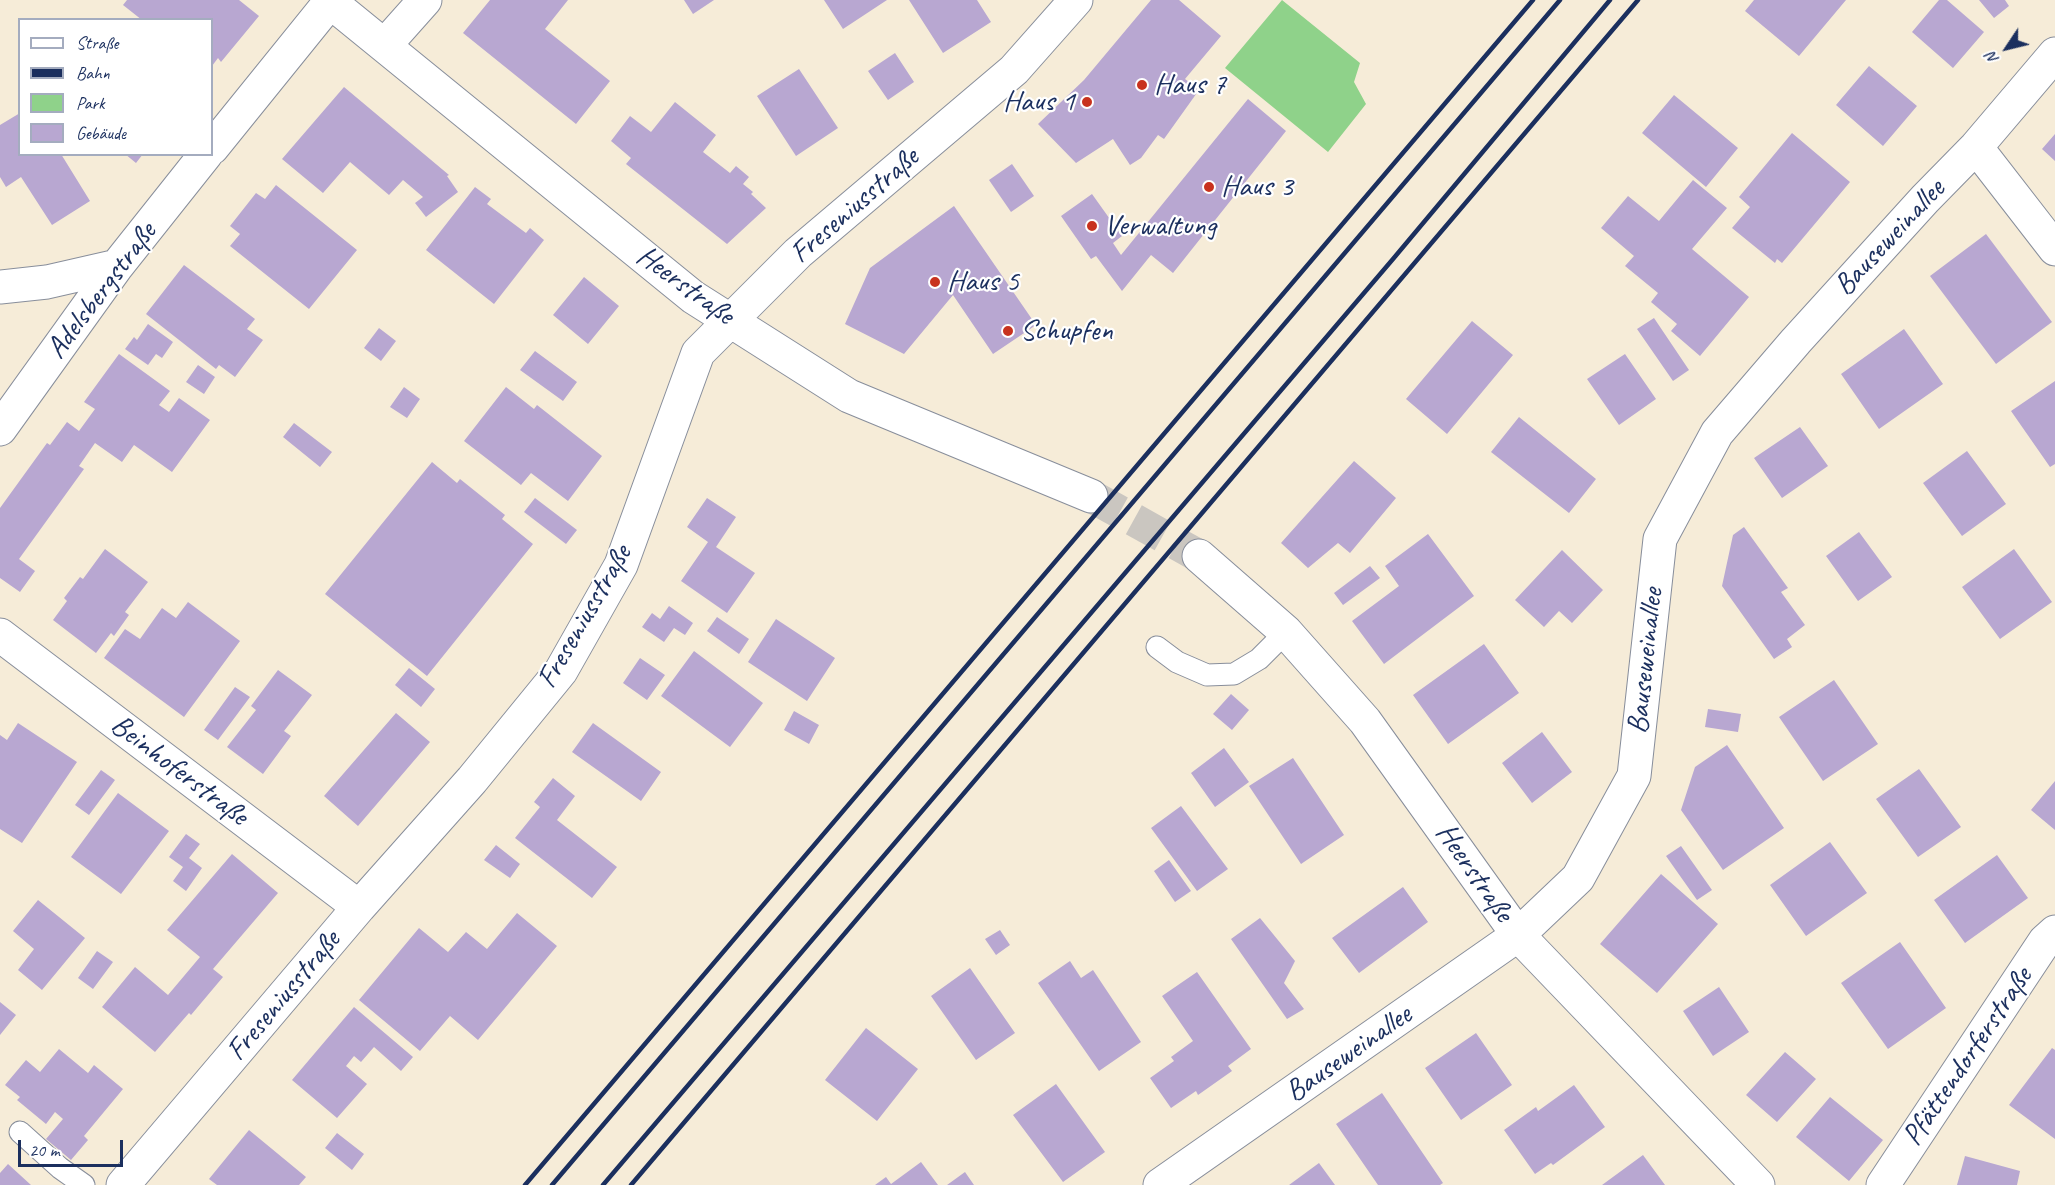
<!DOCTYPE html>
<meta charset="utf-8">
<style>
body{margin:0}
#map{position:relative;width:2055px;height:1185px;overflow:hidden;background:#f6ecd8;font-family:Caveat,sans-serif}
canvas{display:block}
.legend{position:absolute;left:18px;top:18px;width:195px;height:138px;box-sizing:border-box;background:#fff;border:2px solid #a4acbf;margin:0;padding:8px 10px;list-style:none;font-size:18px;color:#1b2f5e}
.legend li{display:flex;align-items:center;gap:12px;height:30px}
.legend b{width:30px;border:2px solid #a4acbf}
.north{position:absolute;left:1977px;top:18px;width:60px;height:60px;-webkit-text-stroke:4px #fff;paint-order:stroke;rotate:235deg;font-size:16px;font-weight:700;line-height:24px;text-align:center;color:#1b2f5e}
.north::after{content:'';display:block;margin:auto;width:21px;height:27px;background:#1b2f5e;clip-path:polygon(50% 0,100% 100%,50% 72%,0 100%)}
.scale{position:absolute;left:18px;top:1140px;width:105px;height:27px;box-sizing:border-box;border:3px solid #1b2f5e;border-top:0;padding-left:8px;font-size:18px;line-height:21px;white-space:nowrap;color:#1b2f5e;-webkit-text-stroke:4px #fff;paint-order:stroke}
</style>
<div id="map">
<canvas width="2055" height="1185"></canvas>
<ul class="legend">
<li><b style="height:8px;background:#fff"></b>Straße</li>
<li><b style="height:8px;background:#1b2f5e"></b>Bahn</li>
<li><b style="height:16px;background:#8fd28a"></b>Park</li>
<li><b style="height:16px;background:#b8a7d1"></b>Gebäude</li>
</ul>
<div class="north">N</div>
<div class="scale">20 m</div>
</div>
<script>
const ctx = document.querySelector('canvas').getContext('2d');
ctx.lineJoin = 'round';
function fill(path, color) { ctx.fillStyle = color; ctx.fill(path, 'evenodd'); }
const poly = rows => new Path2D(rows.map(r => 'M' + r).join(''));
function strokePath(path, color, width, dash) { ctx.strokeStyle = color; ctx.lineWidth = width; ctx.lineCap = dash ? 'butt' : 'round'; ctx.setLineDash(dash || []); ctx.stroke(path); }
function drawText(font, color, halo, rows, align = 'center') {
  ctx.font = font + ' Caveat,sans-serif'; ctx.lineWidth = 4.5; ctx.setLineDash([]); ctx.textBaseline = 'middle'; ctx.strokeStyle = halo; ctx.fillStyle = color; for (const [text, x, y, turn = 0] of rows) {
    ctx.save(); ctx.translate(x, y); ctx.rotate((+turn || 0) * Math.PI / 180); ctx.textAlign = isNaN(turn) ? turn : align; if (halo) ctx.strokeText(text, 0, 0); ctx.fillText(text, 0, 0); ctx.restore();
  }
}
fill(poly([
 [1282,0,1360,63,1354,82,1366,104,1328,152,1225,68]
]), '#8fd28a');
fill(poly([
 [127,0,239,0,259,16,221,62,218,58,212,66,212,20,142,20,123,5],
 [490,0,568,0,545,29,610,81,576,124,463,33],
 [684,0,714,0,693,14],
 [824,0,887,0,843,29],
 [909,0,977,0,991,22,943,53],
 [1151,0,1179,0,1221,36,1185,79,1199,90,1164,139,1158,135,1141,158,1130,165,1113,139,1076,163,1038,124,1084,80],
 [1754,0,1846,0,1799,56,1745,11],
 [1939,0,1947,0,1984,32,1953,68,1912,32],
 [1979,0,2005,0,2009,6,1994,18],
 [895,53,914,82,888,100,868,71],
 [1869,66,1917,106,1883,146,1836,105],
 [799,69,838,128,796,156,757,96],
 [344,87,449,175,447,176,458,192,426,217,415,203,423,197,403,180,389,195,350,162,323,193,282,159],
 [1674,95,1738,148,1706,187,1642,133],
 [1248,99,1286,131,1173,273,1151,255,1122,291,1096,256,1091,259,1061,216,1092,194,1122,236,1113,243,1121,255],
 [675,102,716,135,703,152,730,173,736,166,749,177,743,184,753,192,751,194,766,208,727,244,626,164,631,158,611,141,630,116,651,132],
 [20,113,20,154,61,154,90,201,52,225,21,177,6,187,0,177,0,125],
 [1792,133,1850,182,1782,263,1777,259,1775,263,1732,228,1750,207,1739,197],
 [2055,134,2055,161,2042,149],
 [125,154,143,154,136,163],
 [1012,164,1034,196,1011,212,989,180],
 [1693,180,1727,208,1692,249,1749,297,1700,356,1671,331,1677,324,1651,302,1658,293,1625,266,1634,256,1601,228,1628,196,1659,221],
 [276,185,357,250,309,309,230,246,240,234,230,226,256,193,265,199],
 [475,187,491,199,487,204,526,233,530,228,544,240,494,304,426,250],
 [954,206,1036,325,993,354,953,295,904,354,845,324,870,268],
 [1986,234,2052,322,1996,364,1930,276],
 [184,265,255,319,247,329,263,340,235,377,219,365,216,369,146,314],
 [584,277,619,306,588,344,553,315],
 [1654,318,1689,370,1673,381,1637,329],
 [1472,321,1513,355,1447,434,1406,399],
 [148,324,173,342,162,358,156,354,148,365,125,349,134,337,137,340],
 [379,328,396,341,381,361,364,348],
 [1904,329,1943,384,1879,429,1841,374],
 [535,351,577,382,563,401,520,370],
 [119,354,170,391,159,405,169,412,179,398,210,420,172,472,134,445,122,462,95,443,79,466,84,469,19,559,35,571,20,592,0,578,0,508,47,443,50,445,67,422,79,431,95,409,84,402],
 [1625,354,1656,399,1619,425,1587,379],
 [198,365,215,377,204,394,186,382],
 [2055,381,2055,464,2050,467,2011,411],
 [404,387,420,399,407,418,390,407],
 [506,387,534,409,537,405,602,456,568,501,531,473,521,485,464,441],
 [1519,417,1596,479,1569,513,1491,452],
 [294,423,332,452,320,467,283,437],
 [1800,427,1828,466,1782,498,1754,458],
 [1967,451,2006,504,1962,536,1923,483],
 [1354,461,1396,498,1350,553,1338,543,1308,568,1281,543],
 [432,462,457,483,460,479,505,515,502,519,533,544,427,676,325,594],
 [535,498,577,530,566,544,524,512],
 [707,498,736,517,716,547,755,573,727,613,681,581,708,542,687,527],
 [1744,527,1788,588,1781,592,1805,625,1787,639,1792,647,1774,659,1722,586,1733,535],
 [1859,532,1892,577,1858,601,1826,556],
 [1428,534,1474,596,1384,664,1352,621,1399,586,1385,566],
 [105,549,148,582,125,612,129,615,114,636,111,633,96,653,53,620,67,601,64,598,80,577,83,579],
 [2014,549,2052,602,2000,639,1962,587],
 [1562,550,1603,590,1572,623,1559,611,1544,627,1515,600],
 [1370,566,1380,578,1343,605,1334,593],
 [188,602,240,641,184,717,104,658,125,629,140,639,162,608,176,618],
 [669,606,693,623,685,635,674,628,664,642,642,627,652,613,660,619],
 [717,617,749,639,739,654,707,631],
 [776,619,835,658,807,701,748,662],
 [1484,644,1519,693,1448,744,1413,695],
 [694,651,763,703,730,747,661,696],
 [640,658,665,675,647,700,623,683],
 [409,668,435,689,421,707,395,685],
 [278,670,312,695,284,731,291,736,263,774,227,747,256,710,251,706],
 [1834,680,1878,744,1823,781,1779,717],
 [235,687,250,697,218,740,204,730],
 [1231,694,1249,710,1232,730,1213,714],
 [1708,709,1741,714,1738,732,1705,727],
 [794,711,819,725,809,744,784,730],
 [396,713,430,742,358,826,324,796],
 [18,723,77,762,22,843,0,829,0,735,7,740],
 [593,723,661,772,641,801,572,752],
 [1542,732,1572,772,1532,803,1502,763],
 [1727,745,1784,828,1723,870,1681,810,1695,767],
 [1224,748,1249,782,1215,807,1191,773],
 [1293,758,1344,835,1301,864,1249,786],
 [1919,769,1961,827,1918,857,1876,799],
 [101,770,115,780,89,815,75,805],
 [553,778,575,796,557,820,617,867,592,898,515,838,540,807,534,802],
 [2055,781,2055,830,2031,810],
 [118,793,169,831,121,894,71,857],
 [1181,806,1228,869,1197,891,1151,828],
 [186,834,200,844,189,858,202,868,186,891,173,881,183,867,169,857],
 [1830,842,1867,893,1806,936,1770,885],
 [496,845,520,864,510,878,484,860],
 [1681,846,1712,890,1697,900,1666,856],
 [232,854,278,893,213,969,223,977,191,1015,189,1013,155,1052,102,1007,135,967,168,995,200,957,167,930],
 [1997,855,2028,898,1965,943,1934,900],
 [1169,860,1191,891,1175,902,1154,871],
 [1661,874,1718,924,1657,993,1600,944],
 [1403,887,1428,922,1359,973,1332,938],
 [38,900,85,938,42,990,18,970,34,949,13,931],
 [517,913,557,946,478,1040,450,1016,420,1051,359,1000,419,928,448,952,466,932,487,949],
 [1260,918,1295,961,1284,983,1304,1009,1287,1019,1231,939],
 [1000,930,1010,945,996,955,985,939],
 [1900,942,1946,1008,1888,1049,1841,983],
 [97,951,113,962,93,989,78,978],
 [1070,961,1081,978,1093,970,1141,1042,1099,1071,1038,983],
 [970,968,1015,1033,976,1060,931,996],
 [1197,972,1251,1049,1228,1066,1232,1071,1198,1095,1196,1091,1171,1108,1150,1078,1174,1061,1171,1057,1193,1041,1162,996],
 [1719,987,1749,1032,1713,1056,1683,1011],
 [0,1002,16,1015,0,1035],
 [354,1007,413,1057,401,1071,374,1047,361,1062,354,1056,346,1066,367,1084,337,1118,292,1080],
 [866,1028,918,1069,877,1121,825,1080],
 [1476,1033,1512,1085,1461,1120,1425,1068],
 [2052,1048,2055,1050,2055,1139,2009,1105],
 [59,1049,88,1073,94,1065,123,1089,84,1136,88,1140,71,1160,46,1139,63,1119,55,1112,46,1124,17,1100,20,1097,5,1085,26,1060,40,1072],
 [1785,1052,1816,1079,1777,1122,1746,1095],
 [1056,1084,1105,1152,1063,1182,1013,1115],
 [1574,1085,1605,1127,1553,1165,1551,1163,1535,1174,1504,1130,1536,1107,1538,1111],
 [1382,1093,1443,1183,1440,1185,1378,1185,1336,1124],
 [1830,1097,1883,1140,1849,1181,1796,1137],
 [249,1130,306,1177,299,1185,217,1185,209,1179],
 [337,1133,364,1154,352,1170,325,1148],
 [1643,1155,1665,1185,1602,1185],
 [1965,1156,2020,1171,2017,1185,1957,1185],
 [921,1162,938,1185,875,1185,886,1177,891,1184],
 [1319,1163,1335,1185,1289,1185],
 [8,1164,31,1185,0,1185,0,1173],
 [965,1172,974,1185,947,1185]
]), '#b8a7d1');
strokePath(poly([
 [1091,496,1199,556]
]), '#cac6c0', 33, [33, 16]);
const service = poly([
 [1157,647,1177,662,1207,675,1234,674,1259,659,1286,632],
 [20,1132,60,1168,84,1185]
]);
const minor = poly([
 [328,0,693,297,849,396,1091,496],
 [385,45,425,0],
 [1976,147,2055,249],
 [212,148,330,2],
 [0,287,47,282,117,266],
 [0,429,117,266,206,154],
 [1199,556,1286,632,1365,721,1518,935,1758,1185],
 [0,635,359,907],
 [123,1185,359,907,472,780,561,671,621,565,698,353,798,253,1014,70,1076,0],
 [1160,1185,1518,935,1578,878,1634,776,1660,539,1717,433,1796,341,1925,199,1976,147,2055,54],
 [1883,1185,2045,941,2055,932]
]);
strokePath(service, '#888e9b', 23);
strokePath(minor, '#888e9b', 35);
strokePath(service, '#fff', 21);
strokePath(minor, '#fff', 33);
strokePath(poly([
 [525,1185,1533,0],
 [552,1185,1560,0],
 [603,1185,1393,259,1610,0],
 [631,1185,1638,0]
]), '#1b2f5e', 4.5);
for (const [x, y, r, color] of [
 [1142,85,6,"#c8321e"],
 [1087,102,6,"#c8321e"],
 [1209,187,6,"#c8321e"],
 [1092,226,6,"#c8321e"],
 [935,282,6,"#c8321e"],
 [1008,331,6,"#c8321e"]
]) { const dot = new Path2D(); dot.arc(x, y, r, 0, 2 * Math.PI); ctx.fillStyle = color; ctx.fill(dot); strokePath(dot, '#fff', 2); }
drawText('30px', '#1b2f5e', '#fff', [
 ["Haus 7",1154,85],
 ["Haus 1",1075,102,"right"],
 ["Haus 3",1221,187],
 ["Verwaltung",1104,226],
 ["Haus 5",947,282],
 ["Schupfen",1020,331]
], 'left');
drawText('30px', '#1b2f5e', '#fff', [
 ["Freseniusstraße",855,206,-41],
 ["Bauseweinallee",1890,238,-47],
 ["Heerstraße",685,286,36],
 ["Adelsbergstraße",102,291,-53],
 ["Freseniusstraße",585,617,-60],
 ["Bauseweinallee",1646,661,-84],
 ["Beinhoferstraße",179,771,37],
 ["Heerstraße",1474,873,55],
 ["Freseniusstraße",284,996,-50],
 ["Bauseweinallee",1349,1054,-35],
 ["Pfättendorferstraße",1968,1057,-56]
]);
</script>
